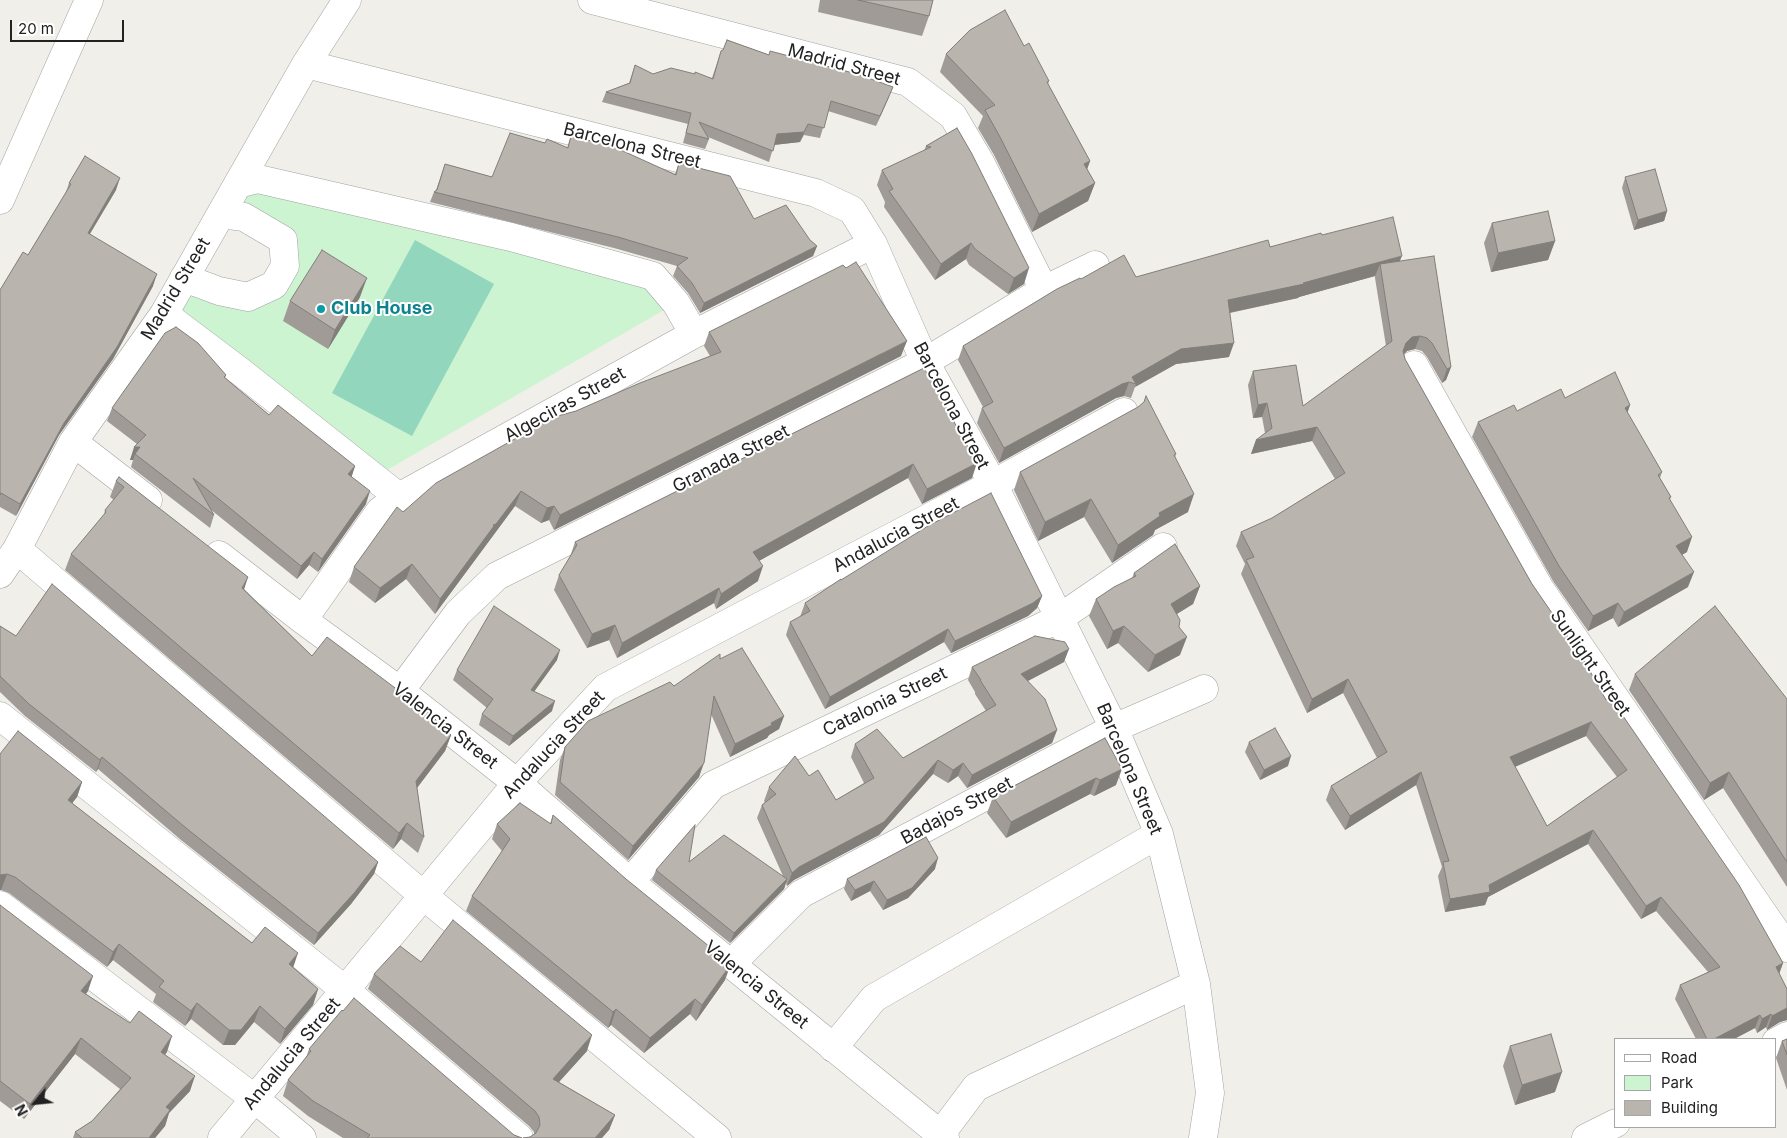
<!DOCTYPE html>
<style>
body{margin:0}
#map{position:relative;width:1787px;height:1138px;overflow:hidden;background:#f1efea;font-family:Inter,sans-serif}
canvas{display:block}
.legend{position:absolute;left:1614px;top:1038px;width:162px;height:90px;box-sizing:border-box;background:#fff;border:1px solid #a7a7a7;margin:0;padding:6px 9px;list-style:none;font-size:15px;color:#222}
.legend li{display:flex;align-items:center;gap:10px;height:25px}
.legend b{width:25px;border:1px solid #a7a7a7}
.north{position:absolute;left:10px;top:1078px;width:50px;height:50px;-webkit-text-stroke:4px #fff;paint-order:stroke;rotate:242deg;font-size:14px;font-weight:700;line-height:20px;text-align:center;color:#222}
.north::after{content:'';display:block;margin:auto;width:18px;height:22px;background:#222;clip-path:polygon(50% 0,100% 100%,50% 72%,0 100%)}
.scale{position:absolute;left:10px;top:20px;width:114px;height:22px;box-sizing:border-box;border:2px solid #222;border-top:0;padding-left:6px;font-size:15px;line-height:18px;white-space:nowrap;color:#222;-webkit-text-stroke:4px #fff;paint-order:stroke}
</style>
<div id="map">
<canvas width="1787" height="1138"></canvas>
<ul class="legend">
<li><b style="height:6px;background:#fff"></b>Road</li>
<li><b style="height:14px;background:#cdf4d1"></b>Park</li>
<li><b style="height:14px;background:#bab4af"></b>Building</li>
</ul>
<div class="north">N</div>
<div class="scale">20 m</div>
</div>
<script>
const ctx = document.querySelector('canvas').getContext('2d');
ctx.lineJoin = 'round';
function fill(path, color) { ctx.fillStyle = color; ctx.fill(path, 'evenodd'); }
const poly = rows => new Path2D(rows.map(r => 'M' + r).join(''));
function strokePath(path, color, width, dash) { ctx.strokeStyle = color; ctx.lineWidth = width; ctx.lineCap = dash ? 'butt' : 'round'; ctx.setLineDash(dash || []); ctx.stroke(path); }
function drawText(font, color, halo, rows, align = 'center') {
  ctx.font = font + ' Inter,sans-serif'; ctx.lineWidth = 4; ctx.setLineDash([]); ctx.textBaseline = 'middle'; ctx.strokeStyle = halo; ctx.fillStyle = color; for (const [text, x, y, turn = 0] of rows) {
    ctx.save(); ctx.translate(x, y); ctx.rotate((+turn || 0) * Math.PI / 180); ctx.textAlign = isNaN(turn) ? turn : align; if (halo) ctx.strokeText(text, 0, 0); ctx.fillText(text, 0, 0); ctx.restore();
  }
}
fill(poly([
 [226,177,640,279,671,306,387,470,157,299,172,270,229,306,295,274,243,203]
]), '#cdf4d1');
fill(poly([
 [415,240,494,284,412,436,332,393]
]), '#91d6bd');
const minor = poly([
 [592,0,908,82,953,116,980,162,1044,290],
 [306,64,816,193,852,210,873,244,925,362,993,484,1114,728,1159,834,1196,984,1210,1093,1203,1138],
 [238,184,258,179,511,237,653,276,676,303,694,334],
 [0,200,89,0],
 [184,278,219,291,248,297,274,285,285,266,283,240,244,217,221,214],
 [164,314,241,372,399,497],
 [1414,365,1540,589,1787,948],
 [73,442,148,500],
 [17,549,424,896,717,1138],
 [219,555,303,620,400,691,517,783,630,882,945,1138],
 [0,574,17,549,73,442,164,314,306,64,347,0],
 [303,620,380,511,399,497,694,334,873,244],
 [400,691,458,613,497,576,925,362,1044,290,1095,265],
 [0,716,345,990,519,1138],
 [630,882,713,785,1058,619,1163,547],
 [0,905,255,1099,302,1138],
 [731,964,801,894,1114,728,1204,689],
 [1776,1042,1787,1036],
 [833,1048,874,998,1159,834],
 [940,1135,976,1087,1196,984],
 [222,1138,517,783,605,688,993,484,1124,412],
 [1586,1138,1616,1123]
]);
strokePath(minor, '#a3a3a3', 29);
strokePath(minor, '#fff', 28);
fill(poly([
 [820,0,933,0,929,16,922,36,818,12],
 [727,40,889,97,876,126,828,111,820,138,804,135,800,142,774,145,769,162,708,137,709,139,705,149,683,143,688,124,602,102,606,92,629,83,635,65,653,74,694,74,712,78,721,51,723,50],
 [1024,46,1049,81,1048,84,1090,161,1087,169,1095,183,1088,201,1032,232,994,155,978,128,983,116,940,72,946,54],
 [957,128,1024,284,1008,294,969,265,966,259,935,280,884,207,885,202,877,185,882,170,924,151,926,146],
 [571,136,675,174,679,163,754,219,810,240,817,246,813,256,700,313,688,293,673,276,677,266,614,248,430,202,434,192,436,190,445,164,492,177,545,143,567,148],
 [1625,178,1667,211,1664,221,1634,230,1622,188],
 [69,183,116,190,90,234,153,286,113,359,59,435,16,516,0,507,0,290,28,255,65,195],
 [1492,223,1555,241,1548,260,1491,272,1484,243],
 [1322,235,1400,261,1451,367,1446,380,1442,383,1427,357,1422,351,1415,349,1407,351,1404,354,1405,359,1532,584,1606,700,1783,963,1779,974,1787,989,1787,1020,1780,1022,1767,1030,1766,1027,1757,1033,1755,1028,1734,1039,1696,1039,1675,999,1680,985,1708,972,1656,911,1641,919,1588,844,1488,897,1485,905,1445,912,1438,876,1442,867,1416,785,1345,830,1326,800,1331,786,1377,758,1343,693,1307,713,1241,574,1245,564,1236,546,1241,532,1272,518,1335,479,1312,441,1251,454,1256,440,1265,433,1262,417,1253,418,1248,385,1253,371,1303,406,1386,346,1375,278,1375,276,1299,297,1298,298,1230,313,1229,357,1176,364,1135,387,1131,398,1124,396,1116,398,999,463,977,423,982,408,983,407,958,360,963,346,1081,279,1136,277],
 [1586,736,1617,777,1547,826,1515,767],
 [360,297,328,349,283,321,290,301],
 [709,332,901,356,554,530,549,520,541,523,515,506,435,614,406,579,375,603,349,582,354,567,403,512,576,411,710,356,704,346],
 [924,368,972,478,922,504,908,478,759,561,758,581,716,609,714,603,617,658,609,640,587,648,554,590,559,575,570,557,575,542],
 [226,375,225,378,269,415,355,466,351,477,366,504,318,572,309,565,297,579,210,509,214,515,210,528,131,467,133,460,130,460,137,444,107,421,112,408],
 [1565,398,1630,405,1627,413,1662,472,1660,478,1671,497,1670,499,1687,552,1682,555,1688,587,1618,627,1613,618,1588,631,1553,581,1472,437,1478,422],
 [1176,454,1175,457,1188,512,1155,530,1153,535,1112,563,1084,517,1038,541,1014,490,1020,472],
 [119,477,244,589,312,656,451,735,445,751,417,788,424,837,418,853,401,839,393,849,65,570,71,554,104,515,105,510,114,500,110,497,116,481],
 [1134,573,1200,586,1193,604,1177,614,1179,627,1180,655,1148,672,1118,643,1107,649,1089,616,1096,599,1132,578],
 [841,580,1042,596,1037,608,1028,616,951,653,944,642,825,709,786,635,790,622,800,617,805,603],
 [0,626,378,862,374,874,351,904,314,945,181,840,98,769,96,772,25,716,0,692],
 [720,659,784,716,779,729,769,735,767,738,730,757,711,714,699,777,628,860,555,795,560,760,565,747,674,686],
 [557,660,534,692,552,711,509,746,479,725,482,714,487,708,453,680,457,670],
 [1064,662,1028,681,1057,730,1052,743,967,788,958,776,948,783,933,774,879,835,794,880,787,886,786,883,784,889,730,943,652,880,656,870,689,862,783,876,757,818,762,805,765,802,764,801,769,787,809,776,836,800,864,783,851,757,855,744,903,758,986,711,975,694,975,692,968,680,972,667],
 [1635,674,1787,699,1787,887,1723,788,1704,800,1629,690],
 [1105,738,1116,785,1094,796,1090,794,1006,838,987,813,993,797],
 [1249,742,1288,766,1260,780,1245,752],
 [0,754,82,782,77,797,72,803,252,943,293,967,318,989,313,1005,280,1044,254,1022,235,1045,223,1045,191,1019,185,1026,153,1002,156,994,113,960,107,967,9,893,1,890],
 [553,815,725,980,696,1021,690,1014,644,1053,611,1025,608,1028,466,911,472,896,502,851,492,839,497,824,550,824],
 [935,869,908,898,883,910,870,891,851,901,844,889,847,879],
 [0,905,88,991,86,994,167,1052,165,1054,190,1091,169,1113,165,1126,155,1138,73,1138,75,1132,92,1121,120,1089,75,1054,24,1119,0,1101],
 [421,962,587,1051,559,1082,615,1115,609,1130,530,1137,534,1135,534,1132,529,1126,368,989,374,974],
 [1787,1039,1787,1090,1776,1058,1782,1041],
 [1510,1046,1555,1092,1515,1105,1503,1066],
 [309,1049,514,1135,522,1138,343,1138,308,1116,283,1096,288,1080,306,1058]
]), '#a09b96');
fill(poly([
 [893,87,889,97,876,126,880,116],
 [808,124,800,142,773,145,777,134],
 [1090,161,1084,178,1084,164],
 [120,178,116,190,83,245,88,233],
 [1095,183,1088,201,1032,232,1039,214],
 [1667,211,1664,221,1634,230,1638,220],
 [1555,241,1548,260,1491,272,1498,253],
 [971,243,966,259,935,280,941,264],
 [817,246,813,256,700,313,704,303],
 [1402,256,1396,270,1380,264,1375,276,1299,297,1298,298,1223,314,1228,300,1303,283],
 [1029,268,1024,284,1008,294,1014,278],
 [157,274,153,286,113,359,59,435,16,516,20,504,64,423],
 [367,278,360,297,328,349,335,330],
 [1420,336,1415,349,1407,351,1401,357,1406,343,1412,337],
 [907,341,901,356,554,530,560,515],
 [1234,343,1229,357,1176,364,1135,387,1136,384,1132,377,1181,349],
 [1451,367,1446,380,1442,383,1447,369],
 [1129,382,1124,396,1116,398,999,463,1004,448,1122,384],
 [1267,403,1262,417,1253,418,1258,405],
 [1630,405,1625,420,1625,408],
 [1317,427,1312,441,1251,454,1256,440],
 [134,447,140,447,135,454,133,460,130,460],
 [977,463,972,478,922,504,927,489],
 [913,464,908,478,748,567,753,552],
 [355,466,351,479,348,474],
 [370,491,366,504,318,572,322,559],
 [521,491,515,506,435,614,440,599,493,525],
 [1194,494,1188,512,1155,530,1153,535,1112,563,1118,545,1159,513],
 [1091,499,1084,517,1038,541,1045,522],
 [554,506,549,520,541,523,547,508],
 [1692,537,1687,552,1670,561,1676,546],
 [314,552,309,565,297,579,301,566],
 [412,564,406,579,375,603,380,588],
 [763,566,758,581,716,609,721,594],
 [1694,572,1688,587,1618,627,1624,612],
 [248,577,243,593,242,588],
 [1200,586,1193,604,1165,621,1171,604],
 [719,588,714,603,617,658,622,643],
 [1042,596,1037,608,1028,616,951,653,955,641],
 [1618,603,1613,618,1588,631,1593,616],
 [615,625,609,640,587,648,592,634],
 [1124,626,1118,643,1107,649,1113,631],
 [948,629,944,642,825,709,830,697],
 [1187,637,1180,655,1148,672,1155,655],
 [1069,649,1064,662,1016,687,1021,674],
 [560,650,557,660,527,701,531,690],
 [1348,679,1343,693,1307,713,1312,699],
 [555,701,552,711,509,746,513,736],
 [784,716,779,729,769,735,767,738,730,757,735,744],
 [1591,722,1586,736,1505,771,1510,757],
 [1057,730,1052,743,967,788,972,775],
 [451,735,445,751,410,797,416,781],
 [1291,756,1288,766,1260,780,1264,770],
 [102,757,98,769,96,772,100,760],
 [938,760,933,774,879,835,794,880,787,886,792,873,799,867],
 [704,763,699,777,628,860,633,846],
 [963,763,958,776,948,783,953,770],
 [1122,769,1116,785,1094,796,1100,780],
 [1421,772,1416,785,1345,830,1350,816],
 [1729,772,1723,788,1704,800,1710,783],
 [1096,778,1090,794,1006,838,1011,822],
 [82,782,77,797,63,815,68,800],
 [407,823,401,839,393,849,399,833],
 [1593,830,1588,844,1488,897,1485,905,1445,912,1450,899,1489,885],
 [938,858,935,869,908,898,883,910,887,900],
 [378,862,374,874,351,904,314,945,318,933],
 [7,874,1,890,0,890,0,875],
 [787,879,784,889,730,943,734,933],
 [874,881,870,891,851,901,855,890],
 [1661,897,1656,911,1641,919,1646,906],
 [119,944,113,960,107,967,113,952],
 [298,953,293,968,289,964],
 [1783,963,1778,977,1776,967],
 [731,964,725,980,696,1021,702,1005],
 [93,976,88,991,76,1006,81,991],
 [318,989,313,1005,280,1044,285,1029],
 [695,999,690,1014,644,1053,650,1038],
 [197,1003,191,1019,185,1026,191,1011],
 [260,1006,254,1022,235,1045,223,1045,229,1030],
 [1785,1008,1787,1008,1787,1020,1780,1022,1767,1030,1772,1016],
 [616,1009,611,1025,608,1028,613,1012],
 [1771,1014,1766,1027,1757,1033,1762,1019],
 [1760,1015,1755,1028,1734,1039,1714,1039],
 [592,1035,587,1051,548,1094,553,1079],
 [172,1036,167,1052,155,1067,161,1052],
 [81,1038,75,1054,24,1119,30,1104],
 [1562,1072,1555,1092,1515,1105,1522,1085],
 [195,1076,190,1091,169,1113,165,1126,155,1138,149,1138,166,1107],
 [615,1115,609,1130,602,1138,595,1138]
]), '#827e7a');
const building = poly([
 [858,0,933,0,929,16,858,0],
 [1005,10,1024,46,1029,43,1049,81,1047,82,1090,161,1084,164,1095,183,1039,214,1000,137,985,110,995,105,946,54,970,30,1005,10],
 [727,40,769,55,770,51,857,74,893,87,880,116,831,101,824,128,808,124,804,132,777,134,773,151,699,122,709,139,686,133,691,113,606,92,630,83,635,65,653,74,671,68,695,74,695,72,713,79,721,51,723,50,727,40],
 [957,128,972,154,1029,268,1014,278,975,249,971,243,941,264,889,191,893,189,882,170,931,147,926,146,957,128],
 [510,133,545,143,547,139,568,148,571,136,612,146,676,175,679,163,730,176,754,219,786,205,810,240,817,246,704,303,692,283,677,266,688,258,618,237,434,192,437,190,445,164,492,177,510,133],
 [85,156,120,178,88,233,157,274,117,347,64,423,20,504,1,493,0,495,0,290,23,252,28,255,71,184,69,183,85,156],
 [1655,169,1667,211,1638,220,1625,177,1655,169],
 [1548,211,1555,241,1498,253,1492,223,1548,211],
 [1393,217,1402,256,1303,283,1304,284,1228,300,1234,343,1181,349,1132,377,1136,384,1129,382,1122,384,1004,448,982,408,993,402,963,346,1057,289,1080,278,1081,279,1124,255,1136,277,1268,240,1270,247,1321,233,1322,235,1393,217],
 [322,250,367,278,335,330,290,301,322,250],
 [1434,256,1451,367,1447,369,1432,343,1427,338,1420,336,1412,337,1406,343,1403,351,1405,359,1532,584,1581,655,1606,700,1610,697,1739,885,1783,963,1776,967,1787,989,1787,1008,1772,1016,1771,1014,1762,1019,1760,1015,1714,1039,1707,1039,1680,985,1720,967,1661,897,1646,906,1593,830,1489,885,1490,892,1450,899,1443,862,1449,861,1421,772,1350,816,1331,786,1387,752,1348,679,1312,699,1246,560,1254,557,1241,532,1272,518,1345,473,1317,427,1256,440,1272,428,1267,403,1258,405,1253,371,1296,365,1303,406,1392,341,1380,264,1434,256],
 [1591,722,1627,770,1547,826,1510,757,1591,722],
 [856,262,907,341,560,515,554,506,547,508,521,491,496,524,493,525,494,526,440,599,412,564,380,588,354,567,397,507,403,512,436,483,554,417,576,411,640,383,721,352,709,332,843,265,846,268,856,262],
 [176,327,198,343,226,375,224,377,269,415,278,405,355,466,348,474,370,491,322,559,314,552,301,566,193,478,214,515,135,454,140,447,134,447,146,435,112,408,165,333,176,327],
 [924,368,977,463,927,489,913,464,753,552,763,566,721,594,719,588,622,643,615,625,592,634,559,575,577,545,575,542,924,368],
 [1615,372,1630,405,1625,408,1662,472,1658,475,1671,497,1669,498,1692,537,1676,546,1694,572,1624,612,1618,603,1593,616,1559,566,1478,422,1514,405,1517,411,1561,389,1565,398,1615,372],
 [1146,396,1176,454,1174,455,1194,494,1159,513,1160,516,1118,545,1091,499,1045,522,1020,472,1138,407,1144,402,1146,396],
 [119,477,248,577,242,588,312,656,327,637,430,714,451,735,416,781,424,837,407,823,399,833,71,554,106,512,105,510,124,487,116,481,119,477],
 [991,493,1042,596,1033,603,955,641,948,629,830,697,790,622,810,611,805,603,841,579,841,580,928,526,991,493],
 [1175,544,1200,586,1171,604,1180,620,1179,627,1187,637,1155,655,1124,626,1113,631,1096,599,1114,587,1136,576,1134,573,1175,544],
 [52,584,378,862,355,892,318,933,186,828,102,757,100,760,29,704,0,676,0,626,16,636,52,584],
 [494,606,560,650,531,690,555,701,513,736,482,714,493,699,457,670,494,606],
 [1715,606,1787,699,1787,862,1729,772,1710,783,1635,674,1715,606],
 [1035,636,1065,642,1069,649,1021,674,1045,699,1057,730,972,775,963,763,953,770,938,760,884,822,799,867,792,873,762,805,776,794,769,787,795,756,809,776,818,770,836,800,874,778,855,744,877,729,903,758,996,705,980,680,981,680,972,667,1035,636],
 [742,648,784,716,771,723,772,725,735,744,714,696,704,763,633,846,560,782,565,747,588,721,670,682,674,686,720,654,720,659,742,648],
 [1275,728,1291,756,1264,770,1249,742,1275,728],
 [18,731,82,782,68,800,252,943,265,927,298,953,289,964,318,989,285,1029,260,1006,241,1030,229,1030,197,1003,191,1011,159,987,164,981,119,944,113,952,15,877,7,874,0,875,0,754,18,731],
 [1105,738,1122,769,1100,780,1096,778,1011,822,993,797,1105,738],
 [520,803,551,824,553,815,626,879,731,964,702,1005,695,999,650,1038,616,1009,613,1012,472,896,510,839,497,824,520,803],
 [695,825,689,862,724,835,787,879,734,933,656,870,695,825],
 [926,837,938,858,912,888,887,900,874,881,855,890,847,879,926,837],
 [0,905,93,976,81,991,130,1023,139,1011,172,1036,161,1052,195,1076,166,1107,170,1110,149,1138,82,1138,75,1132,92,1121,131,1078,81,1038,30,1104,0,1081,0,905],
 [453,920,592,1035,553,1079,615,1115,595,1138,523,1138,530,1137,536,1133,540,1125,539,1117,535,1111,374,974,400,946,421,962,453,920],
 [354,998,514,1135,522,1138,367,1138,370,1135,313,1101,288,1080,311,1051,309,1049,342,1010,343,1011,354,998],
 [1551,1034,1562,1072,1522,1085,1510,1046,1551,1034],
 [1787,1039,1787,1055,1782,1041,1787,1039]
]);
fill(building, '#bab4af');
strokePath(building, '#827e7a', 1);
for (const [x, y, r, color] of [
 [321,309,5,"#0f9aa8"]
]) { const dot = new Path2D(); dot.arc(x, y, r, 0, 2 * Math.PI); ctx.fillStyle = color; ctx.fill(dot); strokePath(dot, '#fff', 2); }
drawText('18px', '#222', '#fff', [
 ["Madrid Street",844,65,15],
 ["Barcelona Street",632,146,14],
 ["Madrid Street",176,289,-59],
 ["Algeciras Street",565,405,-29],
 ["Barcelona Street",951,406,62],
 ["Granada Street",731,459,-27],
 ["Andalucia Street",896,535,-28],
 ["Sunlight Street",1590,663,55],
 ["Catalonia Street",885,702,-26],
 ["Valencia Street",445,726,38],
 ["Andalucia Street",554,745,-47],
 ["Barcelona Street",1129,769,67],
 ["Badajos Street",957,811,-28],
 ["Valencia Street",756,985,39],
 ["Andalucia Street",292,1054,-50]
]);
drawText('bold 18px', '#0d838f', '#fff', [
 ["Club House",331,309]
], 'left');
</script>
